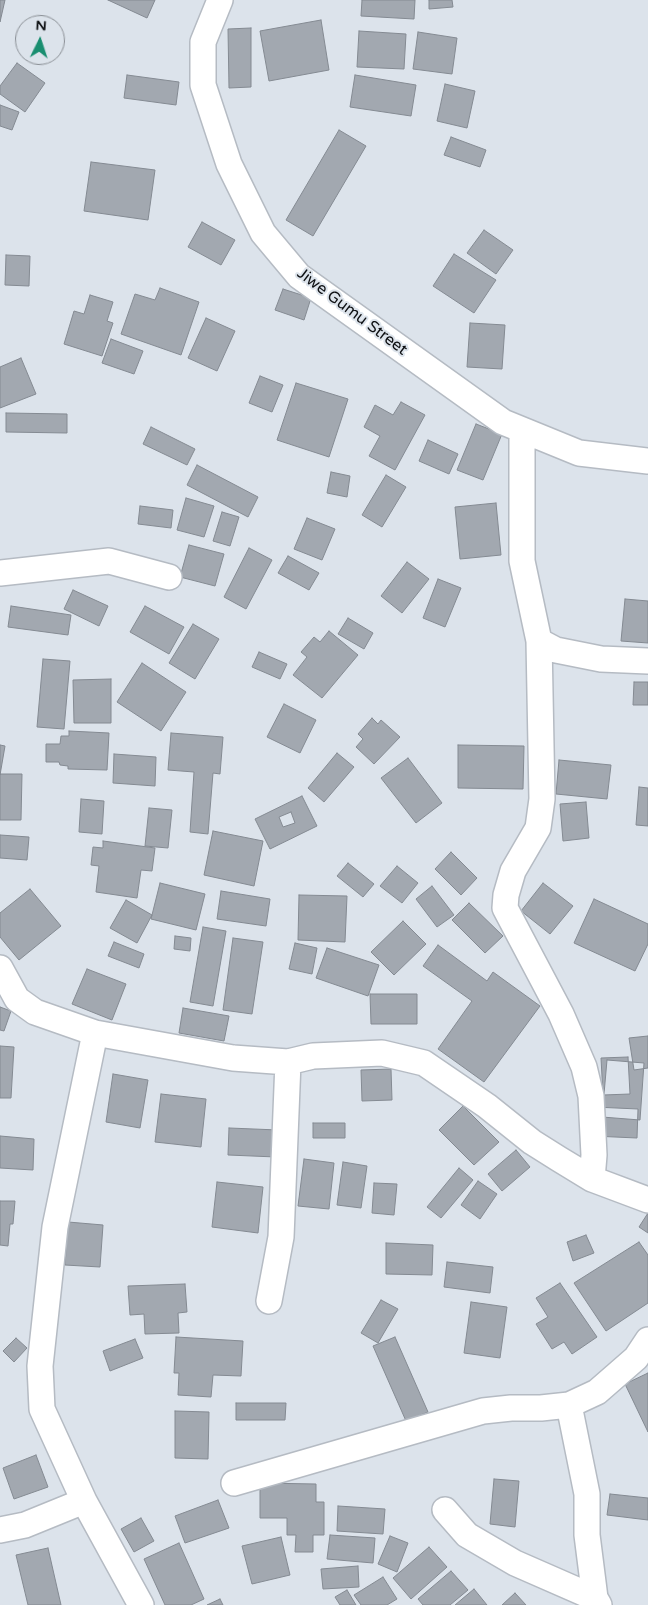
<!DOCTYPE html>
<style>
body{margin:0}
#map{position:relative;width:648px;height:1605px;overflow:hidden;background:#dce3eb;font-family:"Varela Round",sans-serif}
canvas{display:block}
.north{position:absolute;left:15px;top:15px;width:50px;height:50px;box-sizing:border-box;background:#dce3eb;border:1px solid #8a8f95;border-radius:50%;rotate:4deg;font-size:14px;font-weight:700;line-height:20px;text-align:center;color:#0e1013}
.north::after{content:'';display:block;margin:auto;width:18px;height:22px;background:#198e70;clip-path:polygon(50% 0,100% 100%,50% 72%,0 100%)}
</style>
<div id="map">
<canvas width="648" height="1605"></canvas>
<div class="north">N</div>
</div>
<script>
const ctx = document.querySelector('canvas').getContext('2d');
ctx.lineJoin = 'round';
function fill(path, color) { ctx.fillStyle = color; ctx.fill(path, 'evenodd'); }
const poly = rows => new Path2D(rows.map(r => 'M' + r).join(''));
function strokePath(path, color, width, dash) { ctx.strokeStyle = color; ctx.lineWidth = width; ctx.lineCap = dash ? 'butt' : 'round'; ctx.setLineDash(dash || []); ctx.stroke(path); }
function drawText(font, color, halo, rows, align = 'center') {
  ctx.font = font + ' "Varela Round",sans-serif'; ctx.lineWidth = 4; ctx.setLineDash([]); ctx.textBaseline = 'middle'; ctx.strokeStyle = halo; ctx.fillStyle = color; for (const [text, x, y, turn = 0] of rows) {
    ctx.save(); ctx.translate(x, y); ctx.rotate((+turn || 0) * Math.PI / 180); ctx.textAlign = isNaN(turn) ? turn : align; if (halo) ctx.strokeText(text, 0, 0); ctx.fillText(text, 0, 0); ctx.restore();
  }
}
const building = poly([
 [0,0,5,0,0,22,0,0],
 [108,0,155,0,147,18,108,0],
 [362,0,415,0,414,19,361,16,362,0],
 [429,0,452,0,453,7,429,9,429,0],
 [321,20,329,70,269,81,260,31,321,20],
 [251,28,251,87,229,88,228,29,251,28],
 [359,31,406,34,404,69,357,67,359,31],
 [418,32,457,38,452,74,413,69,418,32],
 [17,63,45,83,25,112,0,94,0,86,17,63],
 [127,75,179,82,176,105,124,98,127,75],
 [355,75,416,85,411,116,350,107,355,75],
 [445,84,475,91,467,128,437,121,445,84],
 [0,105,19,112,12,130,0,126,0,105],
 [339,130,366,146,313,236,286,220,339,130],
 [451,137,486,150,480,167,444,155,451,137],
 [91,162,155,170,148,220,84,211,91,162],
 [202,222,235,240,221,265,188,247,202,222],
 [484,230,513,250,496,274,467,253,484,230],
 [454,254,496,280,474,313,433,286,454,254],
 [6,255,30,256,29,286,5,285,6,255],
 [160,288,199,302,181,355,121,334,135,294,155,300,160,288],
 [283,289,311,298,304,320,275,310,283,289],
 [90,295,113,302,107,321,113,323,102,356,64,344,74,311,84,314,90,295],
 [206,318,235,331,217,371,188,358,206,318],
 [470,323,505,325,502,369,467,367,470,323],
 [111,339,143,351,134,374,102,363,111,339],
 [21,358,36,394,0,408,0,367,21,358],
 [260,376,283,385,272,412,249,403,260,376],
 [296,383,348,399,329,457,277,440,296,383],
 [401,402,425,415,395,470,369,456,380,436,364,427,375,405,393,415,401,402],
 [6,413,67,414,67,433,6,432,6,413],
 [476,424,502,434,483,480,457,470,476,424],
 [151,427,195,449,187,465,143,444,151,427],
 [428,440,458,454,449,474,419,461,428,440],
 [197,465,258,497,248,517,187,485,197,465],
 [331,472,350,476,347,497,327,493,331,472],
 [386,475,406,487,382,527,362,515,386,475],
 [186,498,214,506,204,537,177,530,186,498],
 [496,503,501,555,460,559,455,507,496,503],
 [140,506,173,510,171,528,138,524,140,506],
 [222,512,239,517,230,546,213,541,222,512],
 [307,518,335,529,322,560,294,549,307,518],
 [189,545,224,554,215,586,180,577,189,545],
 [249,548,272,560,246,609,224,597,249,548],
 [288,556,319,573,309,590,278,573,288,556],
 [407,562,429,579,402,613,381,596,407,562],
 [438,579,461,588,445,627,423,618,438,579],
 [73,590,108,606,99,626,64,609,73,590],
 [625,599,648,601,648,643,621,641,625,599],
 [11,606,71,615,68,635,8,627,11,606],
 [145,606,184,627,169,654,130,632,145,606],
 [348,618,373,633,364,649,338,634,348,618],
 [193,624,219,639,195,679,169,663,193,624],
 [329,631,358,655,322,698,293,675,307,657,301,652,314,637,320,642,329,631],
 [259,652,287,664,280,679,252,667,259,652],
 [43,659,70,661,64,729,37,727,43,659],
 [142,663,186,692,161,731,117,702,142,663],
 [111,679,111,723,74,723,73,680,111,679],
 [634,682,648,682,648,705,633,705,634,682],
 [284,704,316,720,300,753,267,737,284,704],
 [372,718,378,724,381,720,400,737,374,764,356,747,363,739,358,734,372,718],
 [69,731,109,733,107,770,68,769,68,766,60,765,59,762,46,762,46,744,60,744,61,736,69,736,69,731],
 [171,733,223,737,220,774,213,773,208,834,190,832,194,772,168,770,171,733],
 [0,745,5,746,0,775,0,745],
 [458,745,524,746,523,789,458,788,458,745],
 [337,753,354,767,324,802,308,788,337,753],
 [114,754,156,757,155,786,113,783,114,754],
 [408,758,442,803,416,823,381,778,408,758],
 [559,760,611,765,607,799,556,794,559,760],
 [0,774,22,774,21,820,0,820,0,774],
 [639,787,648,788,648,826,636,825,639,787],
 [302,796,317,826,270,849,255,819,302,796],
 [291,812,295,823,283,827,279,817,291,812],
 [81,799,104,801,102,834,79,832,81,799],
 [586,802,589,838,563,841,560,804,586,802],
 [149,808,172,810,168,848,145,846,149,808],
 [213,831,263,841,254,886,204,875,213,831],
 [0,835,29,837,27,860,0,858,0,835],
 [103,841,155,848,152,871,141,870,137,898,96,892,99,866,91,865,93,847,103,848,103,841],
 [451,852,477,878,461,895,435,869,451,852],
 [348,863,374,884,363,897,337,876,348,863],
 [397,866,418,883,402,903,380,886,397,866],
 [160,883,205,894,196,930,151,919,160,883],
 [543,883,573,906,550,934,521,911,543,883],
 [432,886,454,915,437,927,416,899,432,886],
 [30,889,61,926,19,960,0,937,0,913,30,889],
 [221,891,270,899,266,926,217,919,221,891],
 [299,895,347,896,345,942,298,940,299,895],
 [594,899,648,924,648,944,635,971,574,943,594,899],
 [126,900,152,915,137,943,110,928,126,900],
 [469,903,503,936,485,953,452,920,469,903],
 [403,921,426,944,394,975,371,952,403,921],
 [203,927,226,931,213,1006,190,1002,203,927],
 [175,936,191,938,190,951,174,949,175,936],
 [233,938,263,942,252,1014,223,1010,233,938],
 [114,942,144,954,139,968,108,956,114,942],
 [295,943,317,948,312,974,289,969,295,943],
 [438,945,487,981,493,972,540,1006,484,1082,438,1049,472,1001,423,966,438,945],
 [327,948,379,965,368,996,316,978,327,948],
 [87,969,126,984,112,1020,72,1004,87,969],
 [370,994,417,994,417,1024,371,1024,370,994],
 [0,1007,11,1011,4,1031,0,1030,0,1007],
 [183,1008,229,1016,224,1041,179,1033,183,1008],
 [648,1036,648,1068,634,1070,629,1038,648,1036],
 [0,1046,14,1047,11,1098,0,1098,0,1046],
 [628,1057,630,1094,603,1095,601,1058,628,1057],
 [607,1060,644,1063,640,1120,602,1117,607,1060],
 [391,1069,392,1100,362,1101,361,1070,391,1069],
 [113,1074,148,1080,140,1128,106,1122,113,1074],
 [161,1094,206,1099,201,1147,155,1142,161,1094],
 [463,1106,499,1142,474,1165,439,1130,463,1106],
 [594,1107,638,1109,637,1138,593,1136,594,1107],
 [313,1123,345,1123,345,1138,313,1138,313,1123],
 [229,1128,278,1130,276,1157,228,1155,229,1128],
 [0,1136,34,1139,33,1170,0,1168,0,1136],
 [516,1150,530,1167,502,1191,488,1174,516,1150],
 [304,1159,334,1163,329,1209,298,1206,304,1159],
 [343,1162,367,1166,361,1208,337,1205,343,1162],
 [459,1168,473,1180,441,1218,427,1207,459,1168],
 [478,1181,497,1194,480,1219,461,1205,478,1181],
 [217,1182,263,1187,258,1233,212,1227,217,1182],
 [374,1183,397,1184,394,1215,372,1213,374,1183],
 [0,1201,15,1201,13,1224,10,1224,8,1246,0,1245,0,1201],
 [648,1213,648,1233,639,1227,648,1213],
 [68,1222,103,1225,100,1267,65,1265,68,1222],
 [586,1235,594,1253,573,1261,567,1242,586,1235],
 [639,1242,648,1255,648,1303,606,1331,574,1283,639,1242],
 [386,1243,433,1245,432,1275,386,1274,386,1243],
 [447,1262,493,1267,490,1293,444,1287,447,1262],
 [560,1283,597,1337,572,1354,564,1342,552,1349,536,1324,548,1317,536,1298,560,1283],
 [185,1284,187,1312,178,1313,179,1333,145,1334,144,1314,130,1315,128,1286,185,1284],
 [381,1300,398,1309,378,1343,361,1333,381,1300],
 [471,1302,507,1307,500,1358,464,1353,471,1302],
 [176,1337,243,1341,241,1376,213,1375,211,1397,178,1395,179,1373,174,1373,176,1337],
 [395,1337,428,1412,406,1421,373,1346,395,1337],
 [16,1338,27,1348,14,1362,3,1351,16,1338],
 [135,1339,143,1358,110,1371,103,1351,135,1339],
 [648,1373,648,1432,625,1384,648,1373],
 [236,1403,286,1403,285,1420,236,1420,236,1403],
 [175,1411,209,1412,208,1459,175,1458,175,1411],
 [36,1455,48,1487,14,1499,3,1468,36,1455],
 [494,1479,519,1481,515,1527,490,1524,494,1479],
 [260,1483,316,1484,316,1502,324,1502,324,1535,313,1535,313,1552,295,1552,296,1535,287,1535,287,1518,260,1518,260,1483],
 [610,1494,648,1498,648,1520,607,1515,610,1494],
 [218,1500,229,1528,185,1543,175,1516,218,1500],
 [338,1506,385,1509,383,1534,337,1531,338,1506],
 [141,1518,154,1541,134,1552,121,1529,141,1518],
 [330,1535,375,1538,373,1563,327,1559,330,1535],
 [390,1536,408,1543,397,1572,378,1564,390,1536],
 [281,1537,290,1575,252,1584,242,1546,281,1537],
 [179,1543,204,1599,191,1605,165,1605,144,1559,179,1543],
 [429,1547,447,1567,411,1599,393,1578,429,1547],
 [48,1548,61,1605,28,1605,16,1555,48,1548],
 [358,1566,359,1587,323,1589,321,1569,358,1566],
 [451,1571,468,1590,450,1605,423,1605,418,1599,451,1571],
 [383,1577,397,1599,387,1605,361,1605,354,1595,383,1577],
 [474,1589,487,1605,455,1605,474,1589],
 [347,1590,356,1605,340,1605,335,1597,347,1590],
 [515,1593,526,1605,502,1605,515,1593],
 [220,1599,223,1605,207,1605,220,1599]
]);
fill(building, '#a2a8b0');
strokePath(building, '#848a92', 1);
const street = poly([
 [220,0,203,42,203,85,229,164,263,233,299,276,503,422,579,453,648,461],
 [522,431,522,561,539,641,556,650,601,659,648,661],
 [0,573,109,561,169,577],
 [539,641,542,799,538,828,513,871,506,895,505,908,561,1014,584,1067,591,1096,594,1155,592,1179],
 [0,968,17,999,35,1012,95,1033,233,1058,288,1062,313,1056,382,1053,424,1063,487,1106,532,1142,559,1159,592,1179,648,1200],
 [269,1301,281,1237,288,1062],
 [234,1483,483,1411,511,1408,541,1408,569,1405],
 [84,1501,42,1409,40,1366,55,1227,95,1033],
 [445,1510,467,1535,515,1563,595,1598],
 [0,1530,25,1525,84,1501,141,1605],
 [599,1605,595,1598,587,1535,587,1494,569,1405,597,1392,636,1358,648,1340]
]);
strokePath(street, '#b5bbc3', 28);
strokePath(street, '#fff', 25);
drawText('16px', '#0e1013', '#dce3eb', [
 ["Jiwe Gumu Street",352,312,37]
]);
</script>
